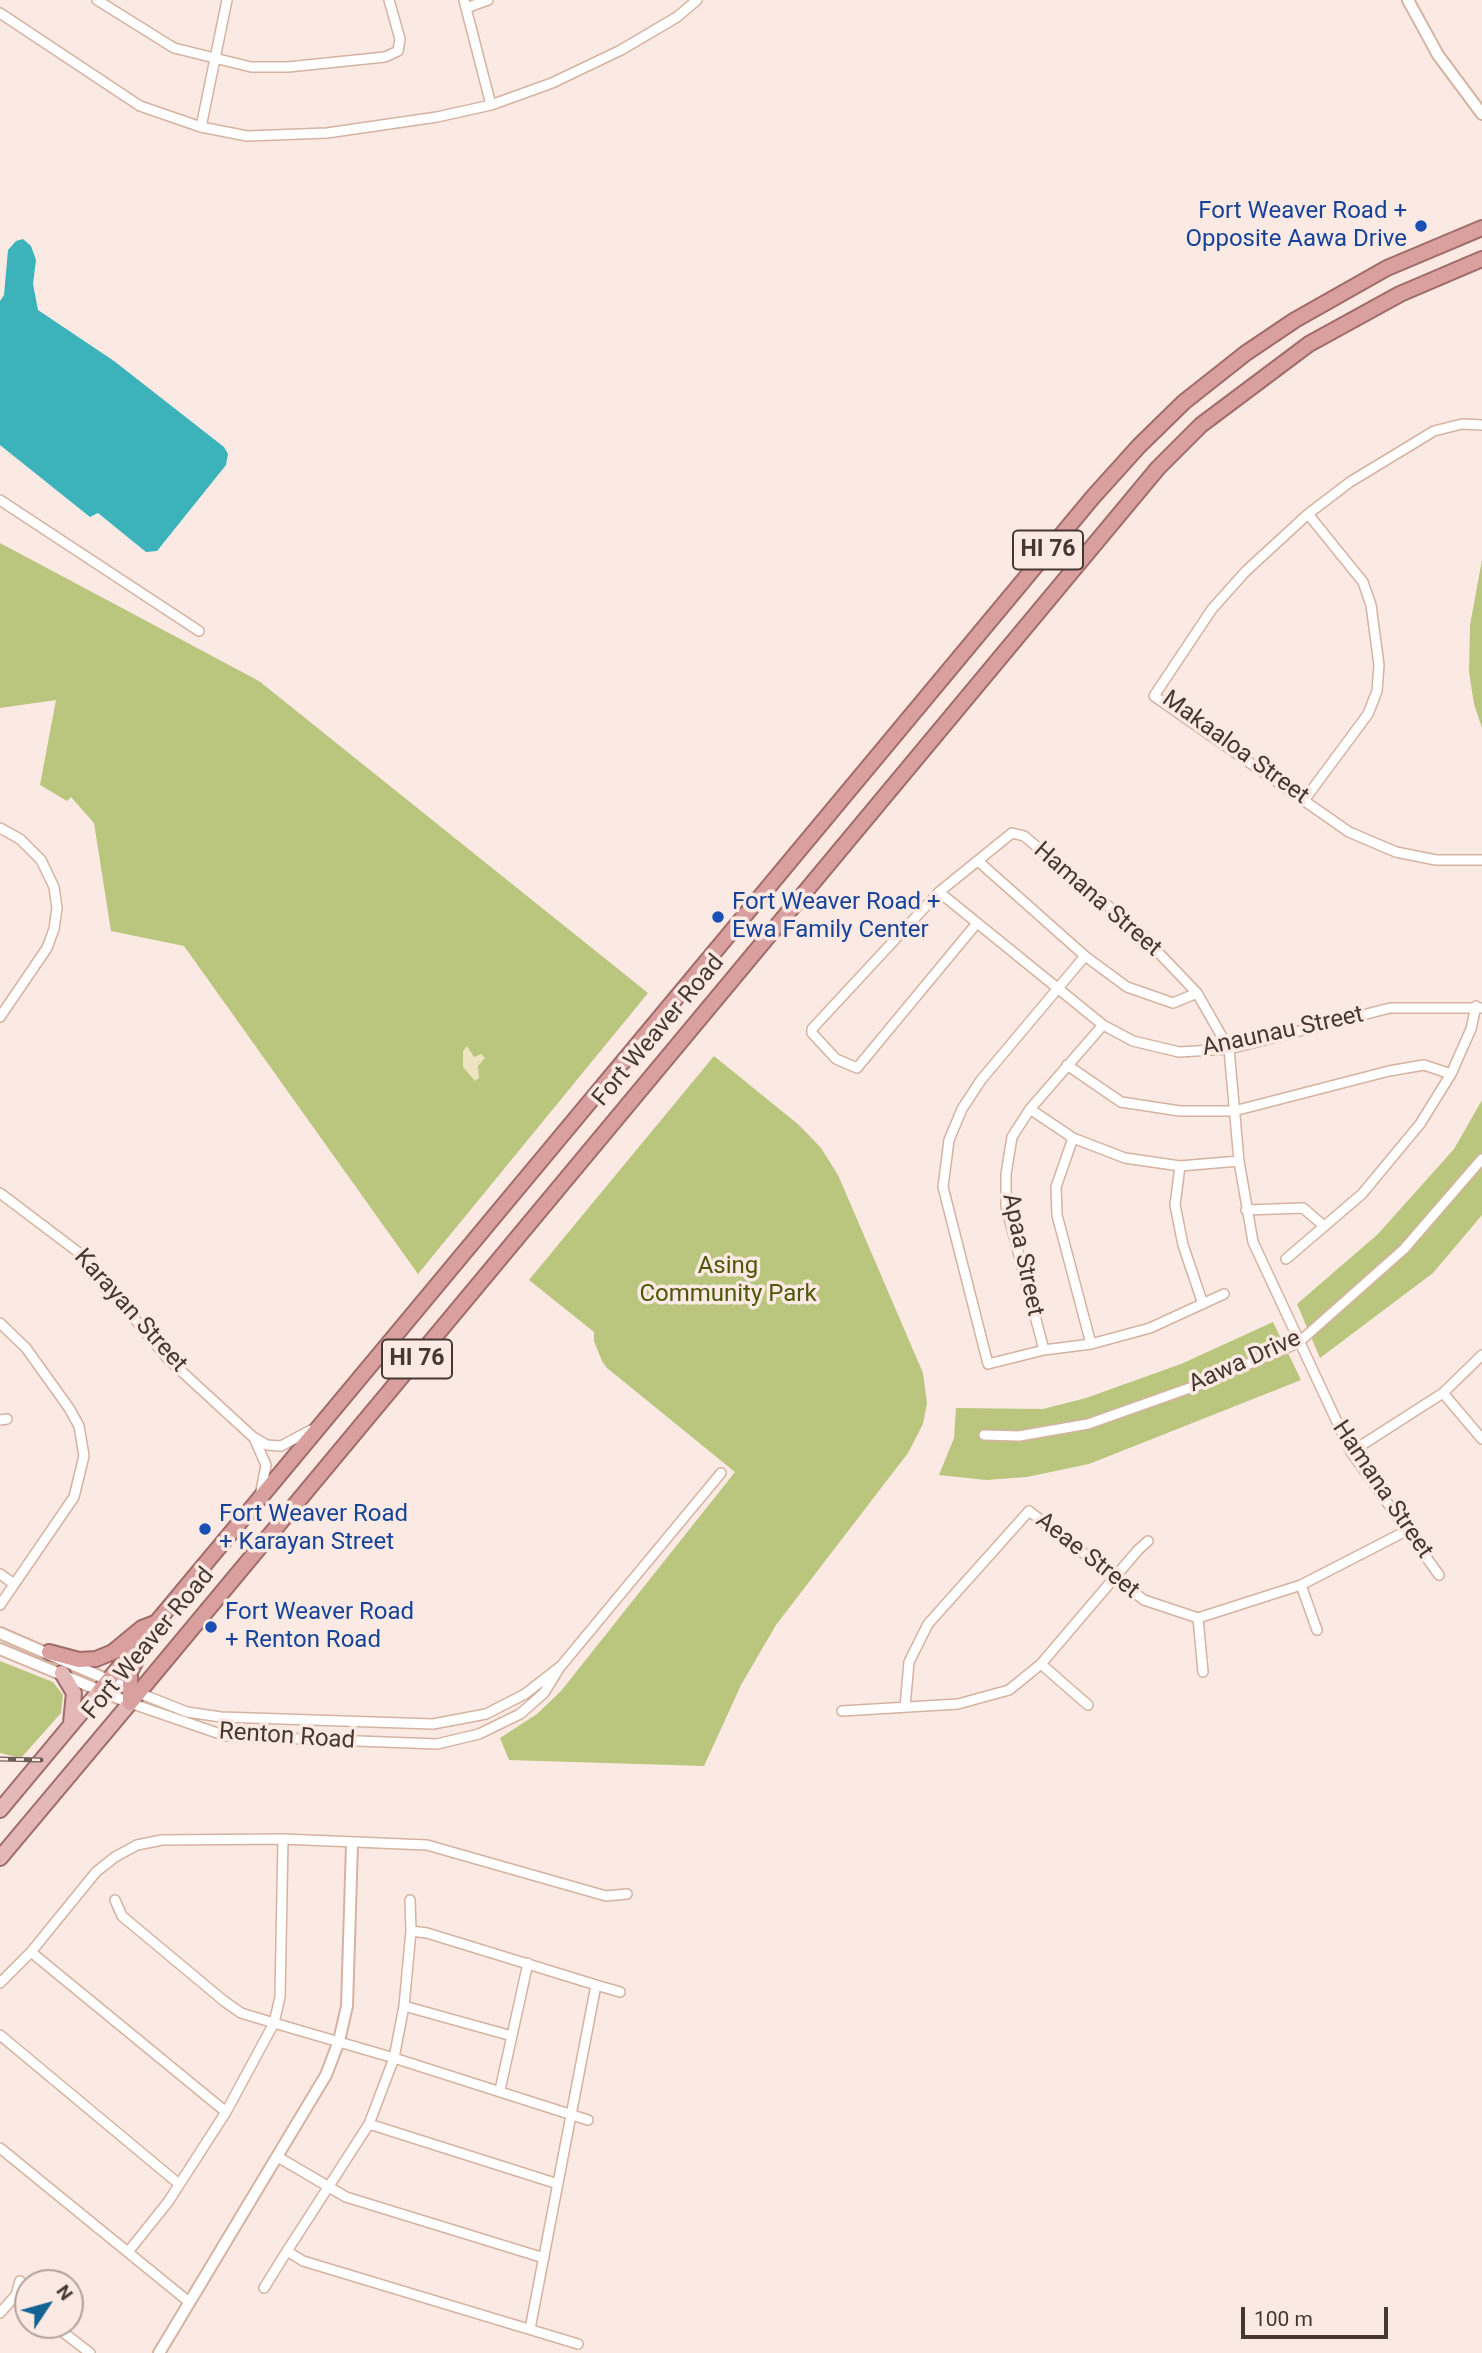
<!DOCTYPE html>
<style>
body{margin:0}
#map{position:relative;width:1482px;height:2353px;overflow:hidden;background:#faeae3;font-family:Roboto,sans-serif}
canvas{display:block}
.north{position:absolute;left:14px;top:2269px;width:70px;height:70px;box-sizing:border-box;background:#faeae3;border:2px solid #b2a29b;border-radius:50%;rotate:54deg;font-size:19px;font-weight:700;line-height:28px;text-align:center;color:#463730}
.north::after{content:'';display:block;margin:auto;width:24px;height:32px;background:#126294;clip-path:polygon(50% 0,100% 100%,50% 72%,0 100%)}
.scale{position:absolute;left:1241px;top:2307px;width:147px;height:32px;box-sizing:border-box;border:4px solid #463730;border-top:0;padding-left:9px;font-size:21px;line-height:24px;white-space:nowrap;color:#463730;-webkit-text-stroke:5px #faeae3;paint-order:stroke}
</style>
<div id="map">
<canvas width="1482" height="2353"></canvas>
<div class="north">N</div>
<div class="scale">100 m</div>
</div>
<script>
const ctx = document.querySelector('canvas').getContext('2d');
ctx.lineJoin = 'round';
function fill(path, color) { ctx.fillStyle = color; ctx.fill(path, 'evenodd'); }
const poly = rows => new Path2D(rows.map(r => 'M' + r).join(''));
function strokePath(path, color, width, dash) { ctx.strokeStyle = color; ctx.lineWidth = width; ctx.lineCap = dash ? 'butt' : 'round'; ctx.setLineDash(dash || []); ctx.stroke(path); }
function drawText(font, color, halo, rows, align = 'center') {
  ctx.font = font + ' Roboto,sans-serif'; ctx.lineWidth = 7; ctx.setLineDash([]); ctx.textBaseline = 'middle'; ctx.strokeStyle = halo; ctx.fillStyle = color; for (const [text, x, y, turn = 0] of rows) {
    ctx.save(); ctx.translate(x, y); ctx.rotate((+turn || 0) * Math.PI / 180); ctx.textAlign = isNaN(turn) ? turn : align; if (halo) ctx.strokeText(text, 0, 0); ctx.fillText(text, 0, 0); ctx.restore();
  }
}
fill(poly([
 [0,543,259,681,648,993,418,1274,184,946,111,931,94,823,71,797,67,801,40,785,56,700,0,708],
 [1482,560,1482,728,1474,704,1469,672,1470,625],
 [714,1056,799,1125,821,1148,838,1175,923,1373,927,1403,923,1424,908,1453,776,1625,741,1685,704,1766,509,1760,500,1738,537,1714,561,1691,735,1472,607,1368,602,1361,594,1341,594,1332,529,1280],
 [1482,1100,1482,1215,1433,1273,1320,1358,1297,1304,1378,1234,1454,1149],
 [1273,1322,1301,1380,1089,1464,1027,1477,986,1480,939,1475,954,1438,956,1408,1043,1409,1086,1398,1181,1364],
 [0,1661,53,1682,63,1695,61,1713,21,1758,0,1753]
]), '#bac57d');
fill(poly([
 [467,1046,474,1057,481,1054,485,1058,478,1066,479,1078,475,1081,463,1067,463,1051]
]), '#eee4bf');
fill(poly([
 [23,239,31,246,36,260,33,284,38,310,114,361,224,447,228,454,226,465,157,551,146,552,98,513,90,517,0,445,0,301,4,295,8,250,16,241]
]), '#3cb2ba');
const minor = poly([
 [97,0,174,48,251,67,288,67,385,57,398,51,400,39,389,0],
 [464,0,466,8,488,0],
 [466,8,491,105],
 [0,13,140,106,201,127,247,136,327,133,437,117,491,105,552,83,621,50,677,17,697,0],
 [201,127,227,0],
 [1482,425,1462,424,1434,431,1350,482,1308,514,1246,571,1212,609,1154,696,1349,832,1396,852,1436,860,1482,860],
 [0,500,199,631],
 [1305,799,1368,714,1377,691,1379,665,1371,605,1363,582,1308,514],
 [0,828,20,839,41,860,54,887,57,908,54,929,47,948,0,1017],
 [978,861,1085,956,1127,987,1173,1003,1197,993],
 [939,892,1103,1025,1133,1041,1179,1052,1229,1049,1390,1008,1482,1008],
 [977,923,857,1068,836,1059,812,1033,812,1029,939,892,1012,833,1024,836,1136,929,1197,993,1229,1049,1239,1161,1253,1242,1351,1452,1439,1575],
 [1085,956,981,1080,962,1109,949,1140,943,1187,988,1364,1044,1350,1091,1344,1150,1328,1224,1294],
 [1067,1065,1121,1102,1180,1111,1234,1111,1389,1071,1424,1065,1451,1074],
 [1030,1109,1073,1138,1125,1158,1180,1166,1239,1161],
 [1073,1138,1056,1187,1057,1215,1091,1344],
 [1180,1166,1175,1205,1183,1245,1203,1304],
 [0,1193,82,1255,167,1358,253,1437,267,1445,281,1446,311,1430],
 [1246,1210,1303,1208,1324,1226],
 [1286,1259,1362,1194,1420,1124,1451,1074,1471,1029,1476,1006],
 [0,1323,26,1348,69,1408,79,1426,84,1456,74,1497,0,1605],
 [1044,1350,1006,1206,1006,1174,1012,1137,1030,1109,1103,1025],
 [1443,1393,1482,1439],
 [0,1420,7,1419],
 [984,1435,1019,1436,1088,1424,1201,1384,1298,1343,1404,1249,1482,1159],
 [254,1438,266,1465,261,1491],
 [1351,1452,1443,1393,1482,1355],
 [0,1574,14,1584],
 [1301,1585,1317,1630],
 [1198,1618,1203,1672],
 [1041,1664,1088,1705],
 [139,1693,187,1712,221,1717,433,1724,486,1714,525,1694,561,1666,721,1473],
 [130,1703,226,1736,437,1744,479,1734,520,1714,544,1693,560,1667],
 [905,1707,909,1662,928,1624,1029,1511,1144,1600,1198,1618,1301,1585,1406,1531],
 [842,1711,958,1704,1009,1690,1041,1664,1138,1550,1148,1541],
 [115,1900,122,1916,224,2001,241,2013,274,2023,280,1997,283,1839,427,1845,606,1896,627,1894],
 [410,1900,411,1931],
 [31,1952,96,1872,115,1857,137,1845,162,1840,283,1839],
 [0,1983,31,1952,226,2112,168,2202,128,2252],
 [596,1985,620,1992],
 [404,2006,512,2036],
 [0,2035,179,2184],
 [500,2090,528,1963],
 [226,2112,274,2023,394,2058,404,2006,411,1931,427,1933,596,1985,530,2329],
 [369,2124,558,2184],
 [0,2148,189,2302],
 [278,2157,346,2197,544,2258],
 [264,2288,287,2251],
 [16,2295,28,2304],
 [0,2313,16,2295,20,2281],
 [54,2325,90,2353],
 [578,2344,303,2261,287,2251,369,2124,394,2058,588,2120]
]);
const tertiary = poly([
 [1408,0,1438,55,1482,114],
 [0,1633,136,1692],
 [0,1649,130,1703],
 [159,2353,326,2075,339,2041,347,2006,352,1844]
]);
const primary = poly([
 [62,1673,74,1693,71,1723],
 [0,1810,101,1689],
 [0,1858,130,1703]
]);
const trunk = poly([
 [49,1652,79,1660,96,1659,113,1652,142,1628,155,1623],
 [101,1689,1093,497,1139,446,1184,402,1246,353,1295,320,1387,268,1482,228],
 [130,1703,1158,468,1201,425,1309,344,1400,294,1482,259],
 [130,1703,130,1672,139,1655]
]);
strokePath(minor, '#d6b2a1', 12);
strokePath(tertiary, '#d6b2a1', 14);
strokePath(primary, '#a06c69', 18);
strokePath(trunk, '#a06c69', 18);
strokePath(minor, '#fff', 9);
strokePath(tertiary, '#fff', 10);
strokePath(primary, '#e3b8b7', 14);
strokePath(trunk, '#daa09f', 14);
const rail = poly([
 [0,1759,41,1760]
]);
strokePath(rail, '#6d5d56', 5);
strokePath(rail, '#faeae3', 2.5, [8]);
for (const [x, y, r, color] of [
 [1421,226,7,"#1a4fb4"],
 [718,917,7,"#1a4fb4"],
 [205,1529,7,"#1a4fb4"],
 [211,1627,7,"#1a4fb4"]
]) { const dot = new Path2D(); dot.arc(x, y, r, 0, 2 * Math.PI); ctx.fillStyle = color; ctx.fill(dot); strokePath(dot, '#faeae3', 2.5); }
for (const [x, y, w] of [
 [1048,550,70],
 [417,1359,70]
]) { const box = new Path2D(); box.roundRect(x - w / 2, y - 19.5, w, 39, 5); ctx.fillStyle = '#faeae3'; ctx.fill(box); strokePath(box, '#463730', 2); }
drawText('bold 23px', '#463730', null, [
 ["HI 76",1048,550],
 ["HI 76",417,1359]
]);
drawText('24px', '#164399', '#faeae3', [
 ["Fort Weaver Road +",1407,212,"right"],
 ["Opposite Aawa Drive",1407,240,"right"],
 ["Fort Weaver Road +",732,903],
 ["Ewa Family Center",732,931],
 ["Fort Weaver Road",219,1515],
 ["+ Karayan Street",219,1543],
 ["Fort Weaver Road",225,1613],
 ["+ Renton Road",225,1641]
], 'left');
drawText('24px', '#463730', '#faeae3', [
 ["Makaaloa Street",1235,748,36],
 ["Hamana Street",1097,900,41],
 ["Fort Weaver Road",659,1031,-50],
 ["Anaunau Street",1283,1032,-12],
 ["Apaa Street",1022,1255,78],
 ["Karayan Street",130,1311,48],
 ["Aawa Drive",1245,1362,-24],
 ["Hamana Street",1382,1490,56],
 ["Aeae Street",1087,1556,38],
 ["Fort Weaver Road",149,1644,-50],
 ["Renton Road",287,1737,4]
]);
drawText('24px', '#4f5708', '#faeae3', [
 ["Asing",728,1267],
 ["Community Park",728,1295]
]);
</script>
